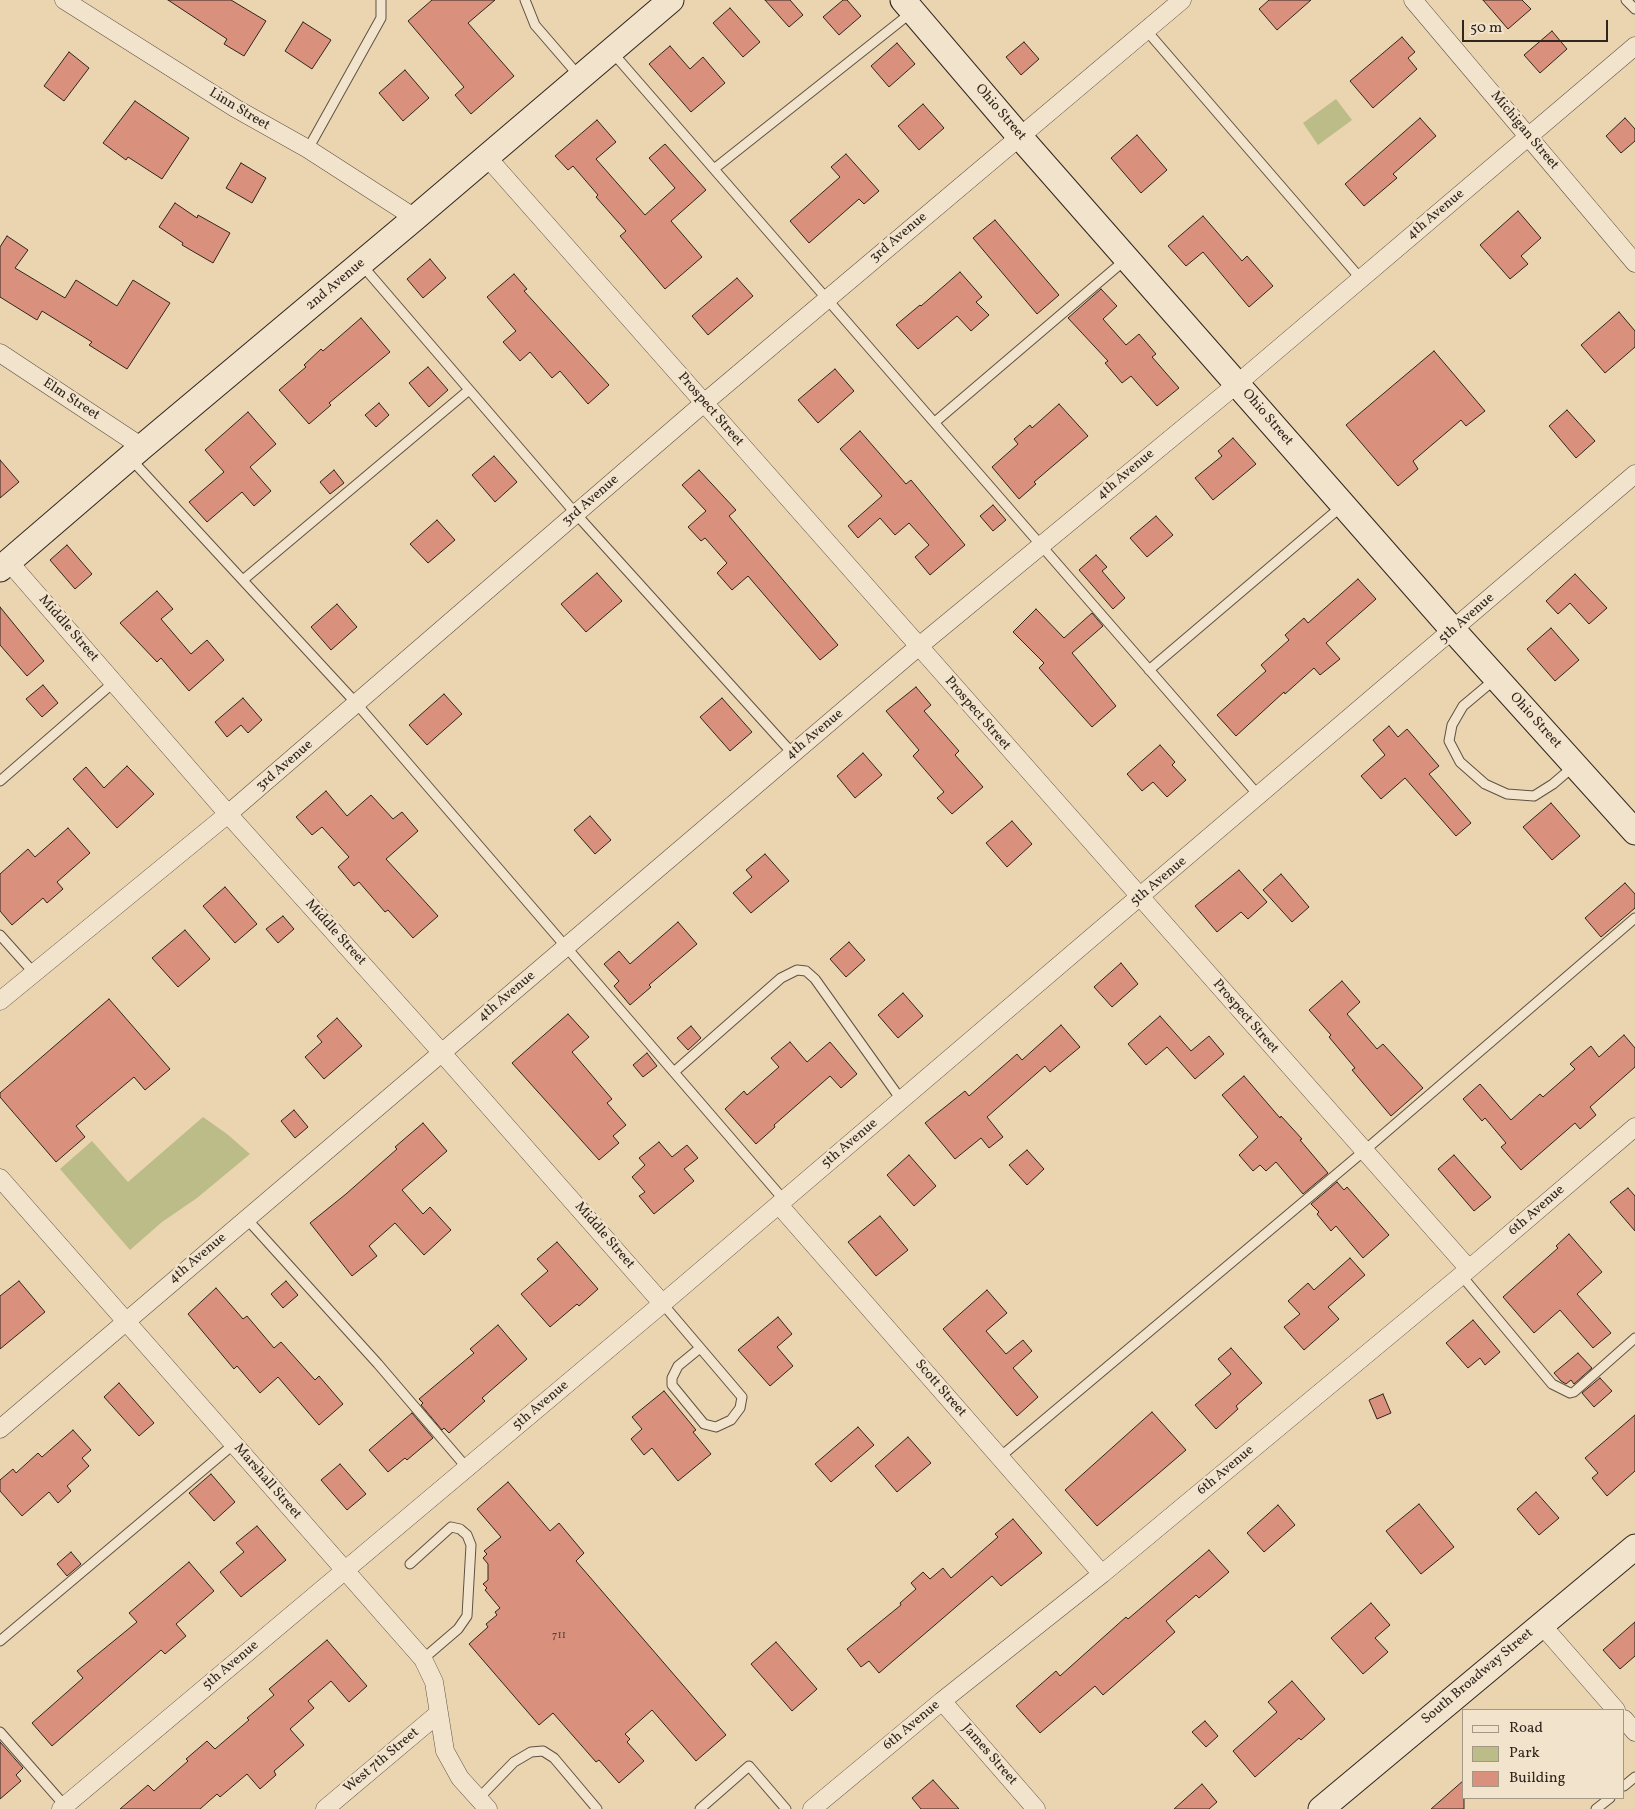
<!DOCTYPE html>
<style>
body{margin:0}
#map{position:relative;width:1635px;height:1809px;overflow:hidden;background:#ebd4b0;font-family:Vollkorn,serif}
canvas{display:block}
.legend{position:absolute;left:1462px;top:1709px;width:162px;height:90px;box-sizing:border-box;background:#f2e3cc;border:1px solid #a49786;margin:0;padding:6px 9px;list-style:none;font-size:15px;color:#30261d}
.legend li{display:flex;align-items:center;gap:10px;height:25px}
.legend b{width:25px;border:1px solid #a49786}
.scale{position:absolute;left:1462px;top:20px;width:146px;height:22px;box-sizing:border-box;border:2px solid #30261d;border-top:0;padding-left:6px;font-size:15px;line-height:18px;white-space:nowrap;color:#30261d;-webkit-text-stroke:4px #f2e3cc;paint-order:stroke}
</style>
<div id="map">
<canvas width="1635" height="1809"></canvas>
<ul class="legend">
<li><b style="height:6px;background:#f2e3cc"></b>Road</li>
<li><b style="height:14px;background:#bbbc88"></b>Park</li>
<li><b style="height:14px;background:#d9907c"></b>Building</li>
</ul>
<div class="scale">50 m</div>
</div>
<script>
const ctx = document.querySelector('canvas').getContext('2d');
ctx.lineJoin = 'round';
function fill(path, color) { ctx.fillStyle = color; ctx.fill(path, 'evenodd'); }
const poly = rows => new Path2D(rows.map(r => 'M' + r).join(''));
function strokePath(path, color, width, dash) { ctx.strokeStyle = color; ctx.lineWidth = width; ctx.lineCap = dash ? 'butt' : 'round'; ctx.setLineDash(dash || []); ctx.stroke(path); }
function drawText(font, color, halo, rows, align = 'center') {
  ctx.font = font + ' Vollkorn,serif'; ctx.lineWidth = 4.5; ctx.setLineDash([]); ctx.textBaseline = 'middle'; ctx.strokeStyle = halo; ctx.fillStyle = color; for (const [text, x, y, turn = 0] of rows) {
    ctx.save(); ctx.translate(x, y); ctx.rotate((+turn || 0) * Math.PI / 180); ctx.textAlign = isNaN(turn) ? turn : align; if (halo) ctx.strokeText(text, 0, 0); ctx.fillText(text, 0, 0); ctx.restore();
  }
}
fill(poly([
 [1336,99,1352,120,1318,145,1303,123],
 [203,1117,227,1134,250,1154,197,1198,162,1222,130,1250,60,1169,92,1141,128,1182]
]), '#bbbc88');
const building = poly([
 [168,0,231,0,266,21,244,56,224,44,227,39,168,0],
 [432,0,495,0,468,23,514,76,471,114,455,95,464,87,408,21,432,0],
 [765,0,790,0,803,15,789,27,765,0],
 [843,0,847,0,861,16,839,35,823,17,843,0],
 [1269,0,1311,0,1277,30,1259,9,1269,0],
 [1483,0,1522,0,1531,9,1508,29,1483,0],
 [730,8,760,42,743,57,713,23,730,8],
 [303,22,331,40,312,69,285,51,303,22],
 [1552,31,1567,49,1540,73,1524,55,1552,31],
 [1402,37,1415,52,1408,58,1417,69,1373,108,1350,81,1402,37],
 [1024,42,1039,59,1021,75,1006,57,1024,42],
 [897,43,915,64,889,87,871,66,897,43],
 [670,46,690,69,703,57,725,83,691,112,649,64,670,46],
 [69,52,89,68,64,101,44,86,69,52],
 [405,70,429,98,403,121,379,93,405,70],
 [135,101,189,138,162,179,128,157,126,160,103,143,135,101],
 [923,104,944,128,919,150,898,126,923,104],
 [1420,118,1436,136,1393,174,1397,178,1364,206,1345,184,1420,118],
 [1625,118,1635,129,1635,141,1621,153,1606,136,1625,118],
 [597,120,616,142,596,159,645,215,675,188,649,158,665,144,706,190,671,221,702,257,665,289,620,236,626,231,596,197,598,195,573,166,568,170,555,156,597,120],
 [1137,135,1167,170,1141,193,1111,158,1137,135],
 [846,154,879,191,864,204,859,199,809,243,790,221,840,177,831,167,846,154],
 [241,163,266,178,252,203,226,188,241,163],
 [175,203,197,218,198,215,230,233,213,263,182,245,183,243,159,227,175,203],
 [1518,211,1541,238,1521,256,1528,264,1510,279,1480,245,1518,211],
 [1203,216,1242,261,1247,256,1273,286,1249,307,1203,252,1186,266,1168,246,1203,216],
 [995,220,1059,295,1037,314,973,238,995,220],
 [7,236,28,250,15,268,65,298,76,280,117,306,133,280,170,303,127,369,89,345,92,342,42,311,37,320,0,297,0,247,7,236],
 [430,259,446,278,423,298,407,279,430,259],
 [960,272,982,297,976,302,989,315,971,331,957,316,918,349,896,325,920,305,921,306,960,272],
 [514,274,527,289,524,291,609,385,588,404,560,371,552,378,530,352,520,361,503,342,516,331,487,297,514,274],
 [737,278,753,296,708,335,692,316,737,278],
 [1101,289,1117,306,1103,319,1126,345,1139,334,1156,354,1152,357,1179,388,1157,406,1131,376,1122,383,1105,363,1108,361,1068,318,1101,289],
 [1619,312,1635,331,1635,347,1605,373,1581,345,1619,312],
 [361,318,390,352,329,403,331,405,309,424,279,390,306,367,304,365,321,349,323,351,361,318],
 [1434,351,1485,411,1466,426,1461,420,1413,461,1418,469,1398,486,1346,425,1434,351],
 [428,367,448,390,429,407,409,383,428,367],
 [835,369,854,391,818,423,798,400,835,369],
 [379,403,389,415,376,427,365,415,379,403],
 [1059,404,1088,436,1034,482,1036,484,1019,499,992,467,1018,444,1014,439,1030,425,1032,428,1059,404],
 [1567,410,1595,441,1576,458,1549,426,1567,410],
 [248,412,276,444,250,467,271,491,254,506,242,492,207,522,189,502,224,472,205,450,248,412],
 [860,431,906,484,911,480,965,545,930,575,915,557,929,545,909,523,895,535,880,518,858,538,848,526,882,496,840,449,860,431],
 [1233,438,1256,464,1213,500,1195,478,1222,456,1218,451,1233,438],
 [494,456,517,482,495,502,472,475,494,456],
 [0,460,19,482,0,498,0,460],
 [334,470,344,483,330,494,320,482,334,470],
 [699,470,736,510,729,516,838,645,820,660,748,576,732,590,717,573,727,563,705,538,701,541,688,527,706,511,682,485,699,470],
 [993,505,1006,520,993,531,980,516,993,505],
 [1156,516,1173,535,1147,557,1130,538,1156,516],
 [437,520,455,540,428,563,410,544,437,520],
 [67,545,92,574,75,589,50,560,67,545],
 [1096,555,1107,567,1102,571,1125,598,1113,609,1079,570,1096,555],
 [597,573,622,601,586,632,561,604,597,573],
 [1575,574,1607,608,1589,624,1570,603,1558,614,1546,601,1575,574],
 [1358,579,1376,599,1326,643,1340,659,1320,675,1314,668,1285,694,1284,692,1236,736,1217,715,1266,671,1261,665,1289,640,1285,635,1304,618,1308,623,1358,579],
 [157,591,173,609,161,619,191,654,207,640,224,660,189,691,161,658,157,662,120,623,157,591],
 [337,604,357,627,331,650,311,627,337,604],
 [0,607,44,661,27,676,0,645,0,607],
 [1036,609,1064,638,1092,613,1103,626,1072,653,1116,706,1092,727,1039,668,1044,663,1013,632,1036,609],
 [1551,628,1579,660,1555,681,1527,649,1551,628],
 [43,685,58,703,42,717,26,699,43,685],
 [916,687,931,705,924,711,959,751,955,755,983,787,952,814,937,798,944,792,913,756,919,750,886,711,916,687],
 [444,694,462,714,427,745,409,725,444,694],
 [243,698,262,720,248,733,241,725,227,737,215,722,243,698],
 [722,698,752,732,730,751,700,717,722,698],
 [1389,726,1398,737,1407,729,1439,766,1429,774,1471,823,1456,836,1405,778,1381,799,1361,776,1385,755,1373,740,1389,726],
 [1160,745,1175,762,1172,765,1186,780,1167,797,1153,782,1142,791,1127,774,1160,745],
 [863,753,882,775,855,798,837,776,863,753],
 [127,766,154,794,117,828,73,779,86,767,104,788,127,766],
 [326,791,347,816,371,795,393,819,402,812,418,831,386,859,438,916,413,938,388,910,385,912,359,882,354,886,338,867,349,857,322,827,312,835,296,817,326,791],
 [1551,803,1580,836,1552,860,1523,827,1551,803],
 [590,816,611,840,595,854,574,830,590,816],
 [1012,821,1032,844,1007,867,986,843,1012,821],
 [68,828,90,853,57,882,63,889,47,903,43,898,12,925,0,911,0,874,28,849,35,857,68,828],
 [765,854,789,881,751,913,733,893,752,877,746,870,765,854],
 [1239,870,1267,902,1248,919,1241,912,1217,932,1195,906,1239,870],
 [1281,874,1309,907,1292,922,1263,890,1281,874],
 [1625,883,1635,894,1635,908,1601,937,1585,918,1625,883],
 [225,887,257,924,235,943,203,906,225,887],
 [283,916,294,929,278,943,266,929,283,916],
 [678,922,697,944,649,985,651,987,630,1005,614,986,619,981,604,964,619,951,630,964,678,922],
 [185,930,210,959,178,987,152,958,185,930],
 [849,942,865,960,846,977,830,959,849,942],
 [1121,963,1138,984,1112,1007,1094,987,1121,963],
 [1342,981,1360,1002,1347,1014,1377,1049,1383,1044,1423,1088,1391,1116,1352,1070,1355,1068,1329,1037,1331,1035,1309,1010,1342,981],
 [903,993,923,1016,898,1038,878,1015,903,993],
 [109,999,170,1069,145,1090,134,1077,76,1126,85,1137,56,1162,0,1097,0,1093,109,999],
 [568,1014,589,1037,572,1052,612,1099,607,1103,626,1125,613,1136,619,1143,599,1160,512,1063,568,1014],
 [1160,1016,1191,1051,1209,1036,1224,1054,1195,1079,1167,1047,1146,1065,1128,1044,1160,1016],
 [337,1018,362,1046,324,1079,305,1057,322,1042,317,1036,337,1018],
 [1061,1025,1080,1047,1050,1072,1045,1066,987,1117,1003,1137,989,1148,981,1138,955,1159,925,1123,965,1091,969,1096,1017,1054,1022,1060,1061,1025],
 [691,1026,701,1038,688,1050,677,1038,691,1026],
 [1624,1035,1635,1048,1635,1067,1590,1107,1596,1115,1580,1129,1575,1123,1521,1170,1501,1147,1506,1143,1485,1118,1482,1121,1463,1099,1480,1084,1511,1120,1540,1094,1543,1097,1575,1069,1570,1064,1591,1046,1599,1057,1624,1035],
 [790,1042,807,1062,830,1042,857,1074,841,1088,830,1076,774,1125,775,1127,756,1144,725,1109,744,1091,747,1095,779,1067,771,1058,790,1042],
 [647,1053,657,1066,643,1077,633,1065,647,1053],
 [1244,1076,1280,1118,1281,1116,1302,1139,1300,1140,1328,1173,1303,1194,1276,1162,1266,1171,1260,1165,1253,1171,1239,1155,1258,1137,1222,1095,1244,1076],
 [294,1110,308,1127,295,1138,281,1121,294,1110],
 [423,1123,447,1151,402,1190,423,1214,430,1207,451,1230,424,1255,395,1223,369,1246,377,1256,352,1276,310,1223,346,1194,397,1149,395,1147,423,1123],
 [659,1142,672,1157,687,1145,698,1158,684,1169,694,1181,654,1214,639,1196,645,1192,632,1177,645,1165,639,1158,659,1142],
 [1027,1150,1044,1169,1027,1185,1009,1165,1027,1150],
 [909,1155,936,1186,914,1206,887,1175,909,1155],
 [1454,1155,1491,1197,1474,1211,1438,1169,1454,1155],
 [1337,1182,1344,1190,1347,1187,1389,1235,1363,1258,1336,1226,1331,1231,1317,1214,1319,1212,1311,1204,1337,1182],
 [1628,1188,1635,1196,1635,1231,1610,1202,1628,1188],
 [880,1216,908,1250,876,1276,848,1242,880,1216],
 [1569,1234,1602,1272,1577,1294,1611,1333,1593,1348,1560,1310,1534,1333,1503,1297,1558,1248,1556,1246,1569,1234],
 [557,1242,598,1289,579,1306,577,1304,550,1327,521,1294,548,1271,537,1259,557,1242],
 [1350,1258,1365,1275,1328,1307,1339,1319,1304,1350,1284,1327,1300,1314,1288,1301,1308,1283,1314,1290,1350,1258],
 [19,1281,45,1312,0,1349,0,1296,19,1281],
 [286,1281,298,1295,283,1308,271,1294,286,1281],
 [216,1288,243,1319,247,1316,274,1348,281,1342,315,1380,319,1376,343,1404,319,1425,278,1377,260,1393,237,1366,234,1369,188,1314,216,1288],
 [987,1290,1007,1313,986,1331,1006,1354,1023,1340,1032,1351,1013,1368,1038,1397,1017,1416,943,1329,987,1290],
 [778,1317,792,1334,777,1347,793,1366,770,1386,738,1350,778,1317],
 [1473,1320,1500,1352,1485,1365,1480,1358,1468,1368,1446,1343,1473,1320],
 [498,1325,527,1359,482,1398,485,1401,449,1433,444,1428,442,1430,421,1405,423,1403,419,1399,474,1353,470,1349,498,1325],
 [1231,1348,1262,1383,1236,1406,1238,1409,1216,1429,1195,1405,1231,1374,1218,1359,1231,1348],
 [1578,1353,1592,1368,1574,1384,1571,1380,1566,1384,1561,1381,1554,1373,1578,1353],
 [1600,1378,1612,1391,1594,1407,1582,1393,1600,1378],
 [119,1383,154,1423,139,1436,104,1397,119,1383],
 [664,1391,696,1430,693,1432,711,1454,678,1481,652,1448,644,1455,631,1439,642,1429,632,1417,664,1391],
 [1383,1394,1391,1413,1377,1419,1369,1400,1383,1394],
 [1152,1412,1186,1450,1097,1526,1065,1490,1152,1412],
 [412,1413,433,1438,407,1460,405,1458,388,1472,369,1450,412,1413],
 [1635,1415,1635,1471,1607,1496,1592,1478,1598,1473,1585,1458,1635,1415],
 [858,1427,874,1445,831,1482,815,1464,858,1427],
 [73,1430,91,1450,82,1458,89,1466,67,1486,71,1491,58,1503,49,1492,22,1516,0,1491,0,1480,13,1469,16,1473,38,1453,42,1457,73,1430],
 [908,1437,931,1463,897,1492,875,1466,908,1437],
 [340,1464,366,1494,347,1510,321,1480,340,1464],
 [211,1474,235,1502,214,1521,189,1493,211,1474],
 [508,1482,550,1531,559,1523,584,1553,576,1561,726,1735,696,1761,652,1710,625,1734,630,1739,627,1742,644,1761,619,1783,599,1760,596,1762,553,1713,539,1725,469,1644,488,1627,486,1624,497,1615,495,1612,500,1608,485,1590,487,1588,483,1584,488,1580,488,1564,483,1558,487,1554,484,1551,501,1537,477,1509,508,1482],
 [1536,1492,1559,1518,1539,1535,1517,1509,1536,1492],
 [1419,1504,1454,1547,1421,1574,1386,1531,1419,1504],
 [1278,1505,1295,1525,1264,1552,1247,1533,1278,1505],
 [1013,1519,1042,1553,1001,1586,992,1576,879,1673,869,1661,861,1667,847,1649,901,1605,900,1603,916,1589,911,1583,923,1572,930,1579,943,1568,951,1578,998,1537,995,1534,1013,1519],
 [257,1526,286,1560,241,1597,220,1572,244,1552,236,1543,257,1526],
 [1209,1550,1229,1572,1199,1598,1196,1595,1166,1621,1175,1632,1103,1695,1095,1686,1040,1733,1016,1706,1056,1671,1060,1676,1126,1617,1128,1619,1209,1550],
 [71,1552,81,1564,67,1576,57,1564,71,1552],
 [189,1562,214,1591,176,1624,186,1636,165,1654,161,1650,52,1746,32,1723,83,1678,77,1671,137,1622,129,1613,189,1562],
 [1371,1603,1390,1625,1375,1638,1388,1652,1363,1674,1331,1638,1371,1603],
 [1635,1622,1635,1656,1620,1669,1603,1650,1635,1622],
 [327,1640,367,1686,349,1702,331,1681,308,1701,314,1708,290,1729,304,1745,274,1771,276,1775,260,1789,247,1774,220,1797,217,1794,200,1809,120,1809,148,1785,154,1791,188,1761,186,1759,207,1741,215,1749,249,1720,247,1718,274,1695,269,1689,327,1640],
 [776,1642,817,1689,792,1711,751,1664,776,1642],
 [1292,1681,1325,1719,1301,1740,1299,1738,1255,1777,1233,1751,1277,1712,1268,1702,1292,1681],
 [1205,1721,1218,1736,1206,1747,1192,1732,1205,1721],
 [0,1742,23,1768,16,1775,21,1781,0,1799,0,1742],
 [933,1780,959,1809,921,1809,912,1798,933,1780],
 [1464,1780,1464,1809,1431,1809,1464,1780],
 [1202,1784,1217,1802,1209,1809,1174,1809,1202,1784]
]);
fill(building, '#d9907c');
strokePath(building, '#30261d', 1);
const lane = poly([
 [525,0,535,25,579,76],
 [1626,0,1635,9],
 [1146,30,1361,279],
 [613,53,1259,796],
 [308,149,381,18,381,0],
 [714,169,912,12],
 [361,264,576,514,793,754],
 [935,422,1125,260],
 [130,458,356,703,784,1200],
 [243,580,469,390],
 [1149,670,1342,506],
 [1494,680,1463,706,1452,725,1449,741,1460,762,1485,784,1507,794,1534,796,1553,784,1574,766],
 [0,781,114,682],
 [0,935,34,973],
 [674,1072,781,978,797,970,806,971,815,979,902,1101],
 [246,1218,378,1364,467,1468],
 [1461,1275,1552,1384,1570,1393,1574,1392,1635,1338],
 [662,1303,742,1397,740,1408,731,1420,716,1427,704,1424,672,1385,672,1378,678,1366,700,1348],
 [1000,1457,1364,1151,1635,918],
 [410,1564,451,1527,460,1529,467,1535,471,1545,467,1616,458,1629,423,1659],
 [0,1641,234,1444],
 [0,1732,65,1806],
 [1624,1786,1635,1777],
 [479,1798,514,1762,531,1752,543,1751,554,1758,597,1809],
 [700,1809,749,1766,786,1809],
 [1596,1809,1610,1798]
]);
const street = poly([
 [64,0,235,108,308,149,415,218],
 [1413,0,1635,263],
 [487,157,1469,1269],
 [0,353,142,447],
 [9,562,228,814,442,1053,662,1303],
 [0,1001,228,814,704,403,1182,0],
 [0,1178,423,1659,434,1682,445,1751,460,1778,488,1809],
 [779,1205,1102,1574],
 [0,1429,918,647,1237,384,1635,46],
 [1541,1624,1616,1710],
 [942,1701,1036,1809],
 [1624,1719,1635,1732],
 [61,1809,669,1298,1635,474],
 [325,1809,439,1713],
 [812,1809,942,1701,1102,1574,1469,1269,1635,1127]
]);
const secondary = poly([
 [903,0,1020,137,1453,630,1635,832],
 [0,569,142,447,415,218,671,0],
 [1321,1809,1635,1547]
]);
strokePath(lane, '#5f5242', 11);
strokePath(street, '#5f5242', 19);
strokePath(secondary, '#30261d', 27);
strokePath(lane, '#f2e3cc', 9);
strokePath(street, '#f2e3cc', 18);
strokePath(secondary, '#f2e3cc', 25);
drawText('11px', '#5a4035', null, [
 ["711",559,1636]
]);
drawText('14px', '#30261d', '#f2e3cc', [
 ["Linn Street",239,110,31],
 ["Ohio Street",1000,113,49],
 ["Michigan Street",1524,131,50],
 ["4th Avenue",1436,215,-40],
 ["3rd Avenue",899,238,-40],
 ["2nd Avenue",336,285,-40],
 ["Elm Street",71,400,33],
 ["Prospect Street",710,410,49],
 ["Ohio Street",1267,418,49],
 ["4th Avenue",1126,475,-40],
 ["3rd Avenue",591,501,-41],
 ["5th Avenue",1467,619,-41],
 ["Middle Street",68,629,49],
 ["Prospect Street",977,714,49],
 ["Ohio Street",1535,721,48],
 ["4th Avenue",815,735,-40],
 ["3rd Avenue",285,766,-41],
 ["5th Avenue",1159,882,-40],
 ["Middle Street",335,933,48],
 ["4th Avenue",507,997,-40],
 ["Prospect Street",1245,1017,49],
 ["5th Avenue",850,1144,-40],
 ["6th Avenue",1537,1211,-41],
 ["Middle Street",604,1236,49],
 ["4th Avenue",198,1259,-40],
 ["Scott Street",940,1389,49],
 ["5th Avenue",541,1406,-40],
 ["6th Avenue",1226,1471,-40],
 ["Marshall Street",267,1482,49],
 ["5th Avenue",231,1666,-40],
 ["South Broadway Street",1478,1677,-40],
 ["6th Avenue",912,1726,-40],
 ["James Street",989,1755,49],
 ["West 7th Street",382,1761,-40]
]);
</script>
